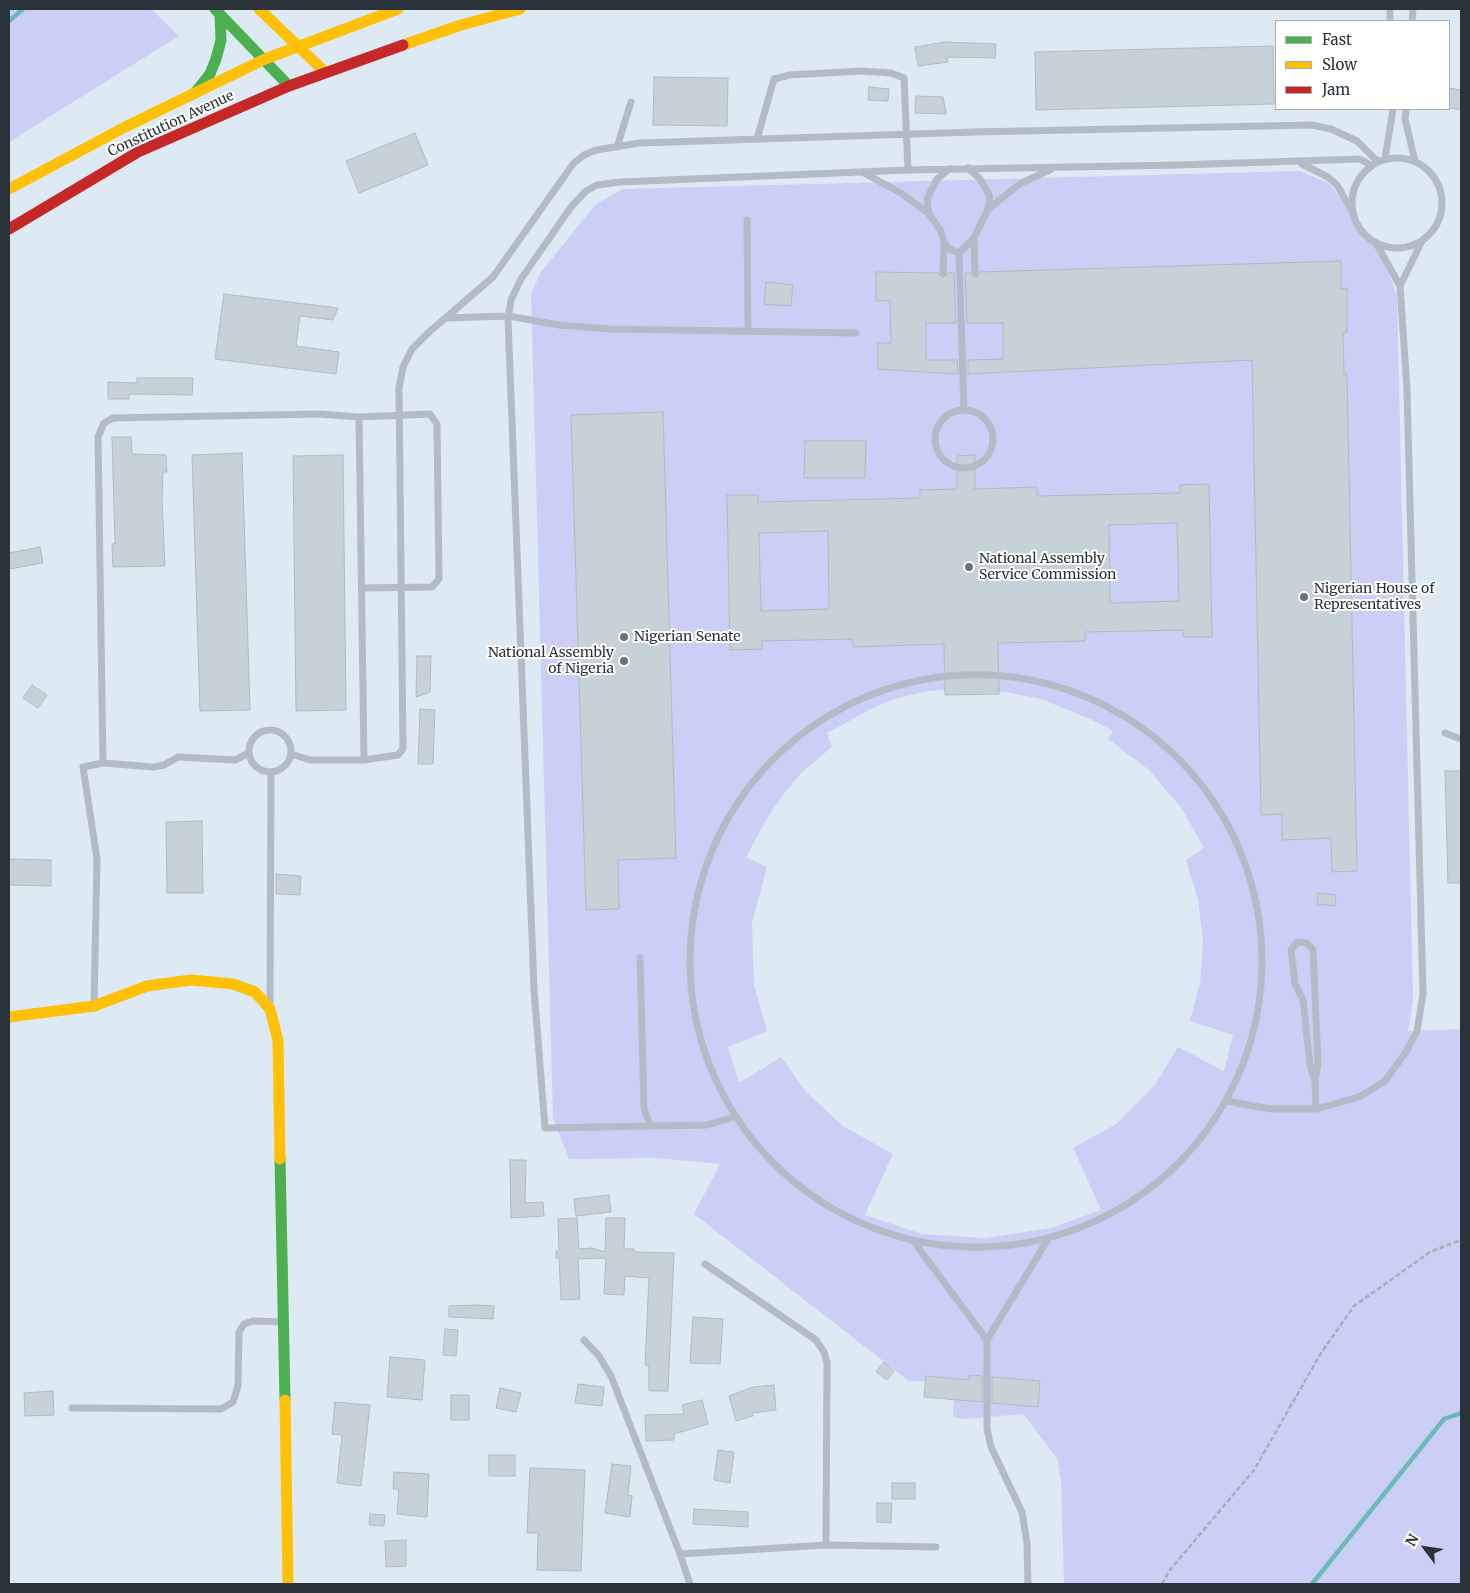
<!DOCTYPE html>
<style>
body{margin:0}
#map{position:relative;width:1470px;height:1593px;overflow:hidden;background:#ddeaf3;font-family:Merriweather,serif}
canvas{display:block}
.frame{position:absolute;inset:0;border:10px solid #2a333a;pointer-events:none}
.legend{position:absolute;left:1275px;top:20px;width:175px;height:90px;box-sizing:border-box;background:#fff;border:1px solid #aaadb0;margin:0;padding:6px 9px;list-style:none;font-size:15px;color:#2a333a}
.legend li{display:flex;align-items:center;gap:10px;height:25px}
.legend b{width:25px;border:1px solid #aaadb0}
.north{position:absolute;left:1400px;top:1523px;width:50px;height:50px;-webkit-text-stroke:4px #fff;paint-order:stroke;rotate:301deg;font-size:14px;font-weight:700;line-height:20px;text-align:center;color:#2a333a}
.north::after{content:'';display:block;margin:auto;width:18px;height:22px;background:#2a333a;clip-path:polygon(50% 0,100% 100%,50% 72%,0 100%)}
</style>
<div id="map">
<canvas width="1470" height="1593"></canvas>
<div class="frame"></div>
<ul class="legend">
<li><b style="height:6px;background:#4caf50"></b>Fast</li>
<li><b style="height:6px;background:#ffc107"></b>Slow</li>
<li><b style="height:6px;background:#c62828"></b>Jam</li>
</ul>
<div class="north">N</div>
</div>
<script>
const ctx = document.querySelector('canvas').getContext('2d');
ctx.lineJoin = 'round';
function fill(path, color) { ctx.fillStyle = color; ctx.fill(path, 'evenodd'); }
const poly = rows => new Path2D(rows.map(r => 'M' + r).join(''));
function strokePath(path, color, width, dash) { ctx.strokeStyle = color; ctx.lineWidth = width; ctx.lineCap = dash ? 'butt' : 'round'; ctx.setLineDash(dash || []); ctx.stroke(path); }
function drawText(font, color, halo, rows, align = 'center') {
  ctx.font = font + ' Merriweather,serif'; ctx.lineWidth = 4; ctx.setLineDash([]); ctx.textBaseline = 'middle'; ctx.strokeStyle = halo; ctx.fillStyle = color; for (const [text, x, y, turn = 0] of rows) {
    ctx.save(); ctx.translate(x, y); ctx.rotate((+turn || 0) * Math.PI / 180); ctx.textAlign = isNaN(turn) ? turn : align; if (halo) ctx.strokeText(text, 0, 0); ctx.fillText(text, 0, 0); ctx.restore();
  }
}
fill(poly([
 [9,9,151,9,179,36,9,142],
 [1300,171,1330,184,1384,260,1397,296,1413,1000,1408,1031,1461,1029,1461,1584,1064,1584,1061,1481,1057,1458,1023,1414,966,1419,953,1417,954,1382,909,1381,694,1214,720,1164,657,1158,569,1159,553,1118,531,294,541,272,595,205,623,189],
 [953,689,1005,692,1041,699,1090,719,1113,731,1108,739,1149,770,1182,809,1204,848,1186,860,1198,900,1203,941,1200,983,1190,1021,1233,1035,1224,1071,1178,1047,1155,1085,1116,1124,1073,1148,1101,1210,1051,1228,985,1238,922,1234,865,1215,893,1154,844,1127,806,1092,781,1057,739,1083,728,1047,767,1031,754,985,752,923,767,867,746,857,766,820,782,796,802,772,832,747,827,733,871,709,894,699,928,691]
]), '#cccff5');
strokePath(poly([
 [9,21,23,9],
 [1312,1584,1444,1419,1461,1413]
]), '#6abbb7', 4.5);
const building = poly([
 [945,42,996,44,995,58,947,57,948,62,918,66,915,47,945,42],
 [1273,46,1274,104,1036,110,1035,52,1273,46],
 [654,77,728,78,727,126,653,125,654,77],
 [869,87,889,89,888,101,868,100,869,87],
 [1449,88,1461,90,1461,110,1449,108,1449,88],
 [916,96,943,97,946,114,915,113,916,96],
 [415,133,428,165,359,193,346,161,415,133],
 [1341,261,1341,289,1347,288,1347,332,1343,332,1344,374,1347,374,1357,871,1332,872,1331,838,1282,840,1282,814,1261,815,1252,360,968,374,968,360,1003,359,1003,323,967,323,965,273,970,273,972,277,976,278,980,272,1341,261],
 [876,272,938,273,943,278,948,273,954,273,956,323,926,323,926,360,957,360,958,374,878,369,878,343,891,343,890,300,876,301,876,272],
 [766,282,793,285,791,306,764,304,766,282],
 [224,294,338,308,333,320,300,316,296,346,339,352,336,374,215,359,224,294],
 [137,378,193,378,192,395,129,394,129,399,108,399,108,382,137,383,137,378],
 [663,412,676,858,618,860,619,909,586,910,571,415,663,412],
 [112,437,131,437,132,454,166,455,167,472,163,472,162,500,165,566,113,567,112,544,115,544,112,437],
 [805,441,866,441,865,478,804,478,805,441],
 [242,453,250,710,200,711,192,455,242,453],
 [343,455,346,710,296,711,293,456,343,455],
 [975,455,975,489,1037,487,1037,496,1180,493,1180,485,1209,484,1212,637,1183,637,1183,630,1085,632,1085,641,998,643,999,694,945,695,944,644,853,647,853,639,762,641,762,649,730,650,727,495,758,495,758,502,920,498,920,490,957,489,957,456,975,455],
 [1177,523,1179,601,1110,603,1109,525,1177,523],
 [828,531,829,609,761,611,759,533,828,531],
 [40,547,43,563,9,569,9,553,40,547],
 [417,656,431,656,430,692,416,697,417,656],
 [32,685,47,695,38,708,23,698,32,685],
 [420,709,435,710,433,764,418,764,420,709],
 [1445,771,1461,771,1461,883,1448,883,1445,771],
 [202,821,203,893,167,893,166,822,202,821],
 [9,859,51,860,51,886,9,885,9,859],
 [276,874,301,876,300,895,276,894,276,874],
 [1318,893,1336,895,1335,906,1317,904,1318,893],
 [510,1160,526,1160,525,1203,543,1202,544,1216,511,1218,510,1160],
 [609,1195,611,1212,576,1216,574,1199,609,1195],
 [577,1218,579,1249,592,1248,605,1252,606,1218,625,1218,624,1249,634,1249,634,1252,674,1253,668,1391,649,1391,649,1365,645,1365,649,1278,625,1276,624,1295,604,1294,606,1258,578,1259,580,1299,561,1300,559,1258,556,1258,556,1251,559,1251,558,1219,577,1218],
 [476,1305,494,1306,493,1319,449,1317,449,1306,476,1305],
 [693,1317,723,1319,720,1364,690,1363,693,1317],
 [445,1329,458,1330,456,1356,443,1355,445,1329],
 [390,1357,425,1360,422,1400,387,1397,390,1357],
 [884,1362,894,1371,887,1380,876,1372,884,1362],
 [970,1375,982,1376,982,1402,924,1397,926,1376,969,1380,970,1375],
 [992,1377,1040,1381,1038,1407,992,1403,992,1377],
 [578,1384,604,1387,602,1406,575,1403,578,1384],
 [774,1385,776,1410,752,1413,753,1416,736,1421,729,1396,753,1387,774,1385],
 [500,1388,521,1393,516,1412,496,1408,500,1388],
 [53,1391,54,1415,25,1416,24,1393,53,1391],
 [451,1395,469,1395,469,1420,451,1420,451,1395],
 [702,1400,708,1424,674,1434,674,1440,646,1441,645,1415,684,1414,682,1405,702,1400],
 [335,1402,370,1405,361,1486,337,1483,342,1435,332,1434,335,1402],
 [718,1450,734,1452,730,1483,714,1480,718,1450],
 [489,1455,515,1455,515,1476,489,1476,489,1455],
 [612,1464,631,1466,628,1495,632,1496,630,1517,605,1513,612,1464],
 [530,1468,585,1470,581,1571,537,1570,538,1533,527,1533,530,1468],
 [394,1472,429,1474,427,1517,397,1514,399,1489,393,1489,394,1472],
 [892,1483,915,1483,915,1499,892,1499,892,1483],
 [877,1503,892,1503,891,1523,877,1522,877,1503],
 [694,1509,748,1512,748,1527,693,1524,694,1509],
 [370,1514,385,1515,384,1526,369,1525,370,1514],
 [406,1540,406,1566,386,1567,385,1541,406,1540]
]);
fill(building, '#c7d2d8');
strokePath(building, '#afbbc0', 1);
strokePath(poly([
 [1162,1584,1170,1570,1254,1470,1321,1353,1354,1306,1430,1252,1461,1240]
]), '#a7aeb8', 2.5, [5, 2.5]);
strokePath(poly([
 [1390,9,1390,21],
 [1412,21,1413,9],
 [1406,109,1405,119,1415,161],
 [757,139,774,79,790,75,862,71,891,73,904,78,908,170],
 [617,147,631,102],
 '1352 203a45 45 0 1 1 90 0a45 45 0 1 1-90 0Z',
 [1385,159,1393,109],
 [1302,164,1328,177,1337,185,1352,211],
 [968,168,980,179,990,197,988,209,974,238,975,273],
 [864,173,901,193,929,214],
 [988,209,1021,183,1050,170],
 [747,220,748,331],
 [944,243,951,250,959,253,974,238],
 [959,253,964,410],
 [943,273,944,243,941,231,929,214,927,199,937,179,949,169],
 [1400,286,1422,241],
 [446,318,508,316,559,325,610,329,856,333],
 '935 439a29 29 0 1 1 58 0a29 29 0 1 1-58 0Z',
 [359,417,364,760],
 '690 961a286 286 0 1 1 572 0a286 286 0 1 1-572 0Z',
 '249 751a21 21 0 1 1 42 0a21 21 0 1 1-42 0Z',
 [1445,733,1461,739],
 [249,753,235,760,178,757,164,765,154,767,103,763,98,437,104,423,113,418,319,414,359,417,430,414,437,424,439,579,432,587,362,588],
 [291,754,310,760,364,760,398,755,403,749,399,388,403,367,412,349,428,333,493,277,573,164,584,155,596,150,639,143,974,132,1312,125,1331,129,1357,141,1378,162],
 [640,958,644,1108,650,1126],
 [270,1004,271,773],
 [94,1005,97,859,83,767,103,763],
 [1315,1081,1310,1065,1303,1000,1295,984,1291,950,1297,942,1307,943,1313,950,1318,1064,1315,1081,1316,1109],
 [1226,1101,1271,1109,1316,1109,1359,1097,1385,1081,1406,1052,1417,1031,1423,994,1407,390,1400,286,1376,243],
 [734,1117,707,1125,545,1128,534,989,508,319,511,300,521,279,571,207,586,191,597,185,620,182,908,170,1178,165,1360,159,1372,166],
 [914,1242,987,1340,1048,1239],
 [705,1264,816,1340,824,1352,827,1363,826,1545],
 [584,1340,599,1356,611,1376,680,1554,690,1584],
 [987,1340,987,1429,991,1447,1022,1512,1027,1543,1028,1584],
 [72,1408,221,1409,233,1402,238,1386,239,1332,244,1324,253,1321,283,1322],
 [680,1554,826,1545,936,1547]
]), '#b3bbc7', 7);
strokePath(poly([
 [215,9,289,86],
 [195,93,210,74,216,59,221,40,220,14],
 [280,1159,285,1400]
]), '#4caf50', 11);
strokePath(poly([
 [259,9,325,72],
 [403,45,461,25,520,9],
 [9,189,125,127,265,59,398,9],
 [9,1017,94,1006,147,986,191,980,233,984,255,992,270,1009,278,1041,280,1159],
 [285,1400,288,1584]
]), '#ffc107', 11);
strokePath(poly([
 [9,229,138,152,289,86,403,45]
]), '#c62828', 11);
for (const [x, y, r, color] of [
 [969,567,5,"#69737b"],
 [1304,597,5,"#69737b"],
 [624,637,5,"#69737b"],
 [624,661,5,"#69737b"]
]) { const dot = new Path2D(); dot.arc(x, y, r, 0, 2 * Math.PI); ctx.fillStyle = color; ctx.fill(dot); strokePath(dot, '#fff', 2); }
drawText('14px', '#2a333a', '#fff', [
 ["Constitution Avenue",171,124,-25]
]);
drawText('14px', '#2a333a', '#fff', [
 ["National Assembly",979,559],
 ["Service Commission",979,575],
 ["Nigerian House of",1314,589],
 ["Representatives",1314,605],
 ["Nigerian Senate",634,637],
 ["National Assembly",614,653,"right"],
 ["of Nigeria",614,669,"right"]
], 'left');
</script>
